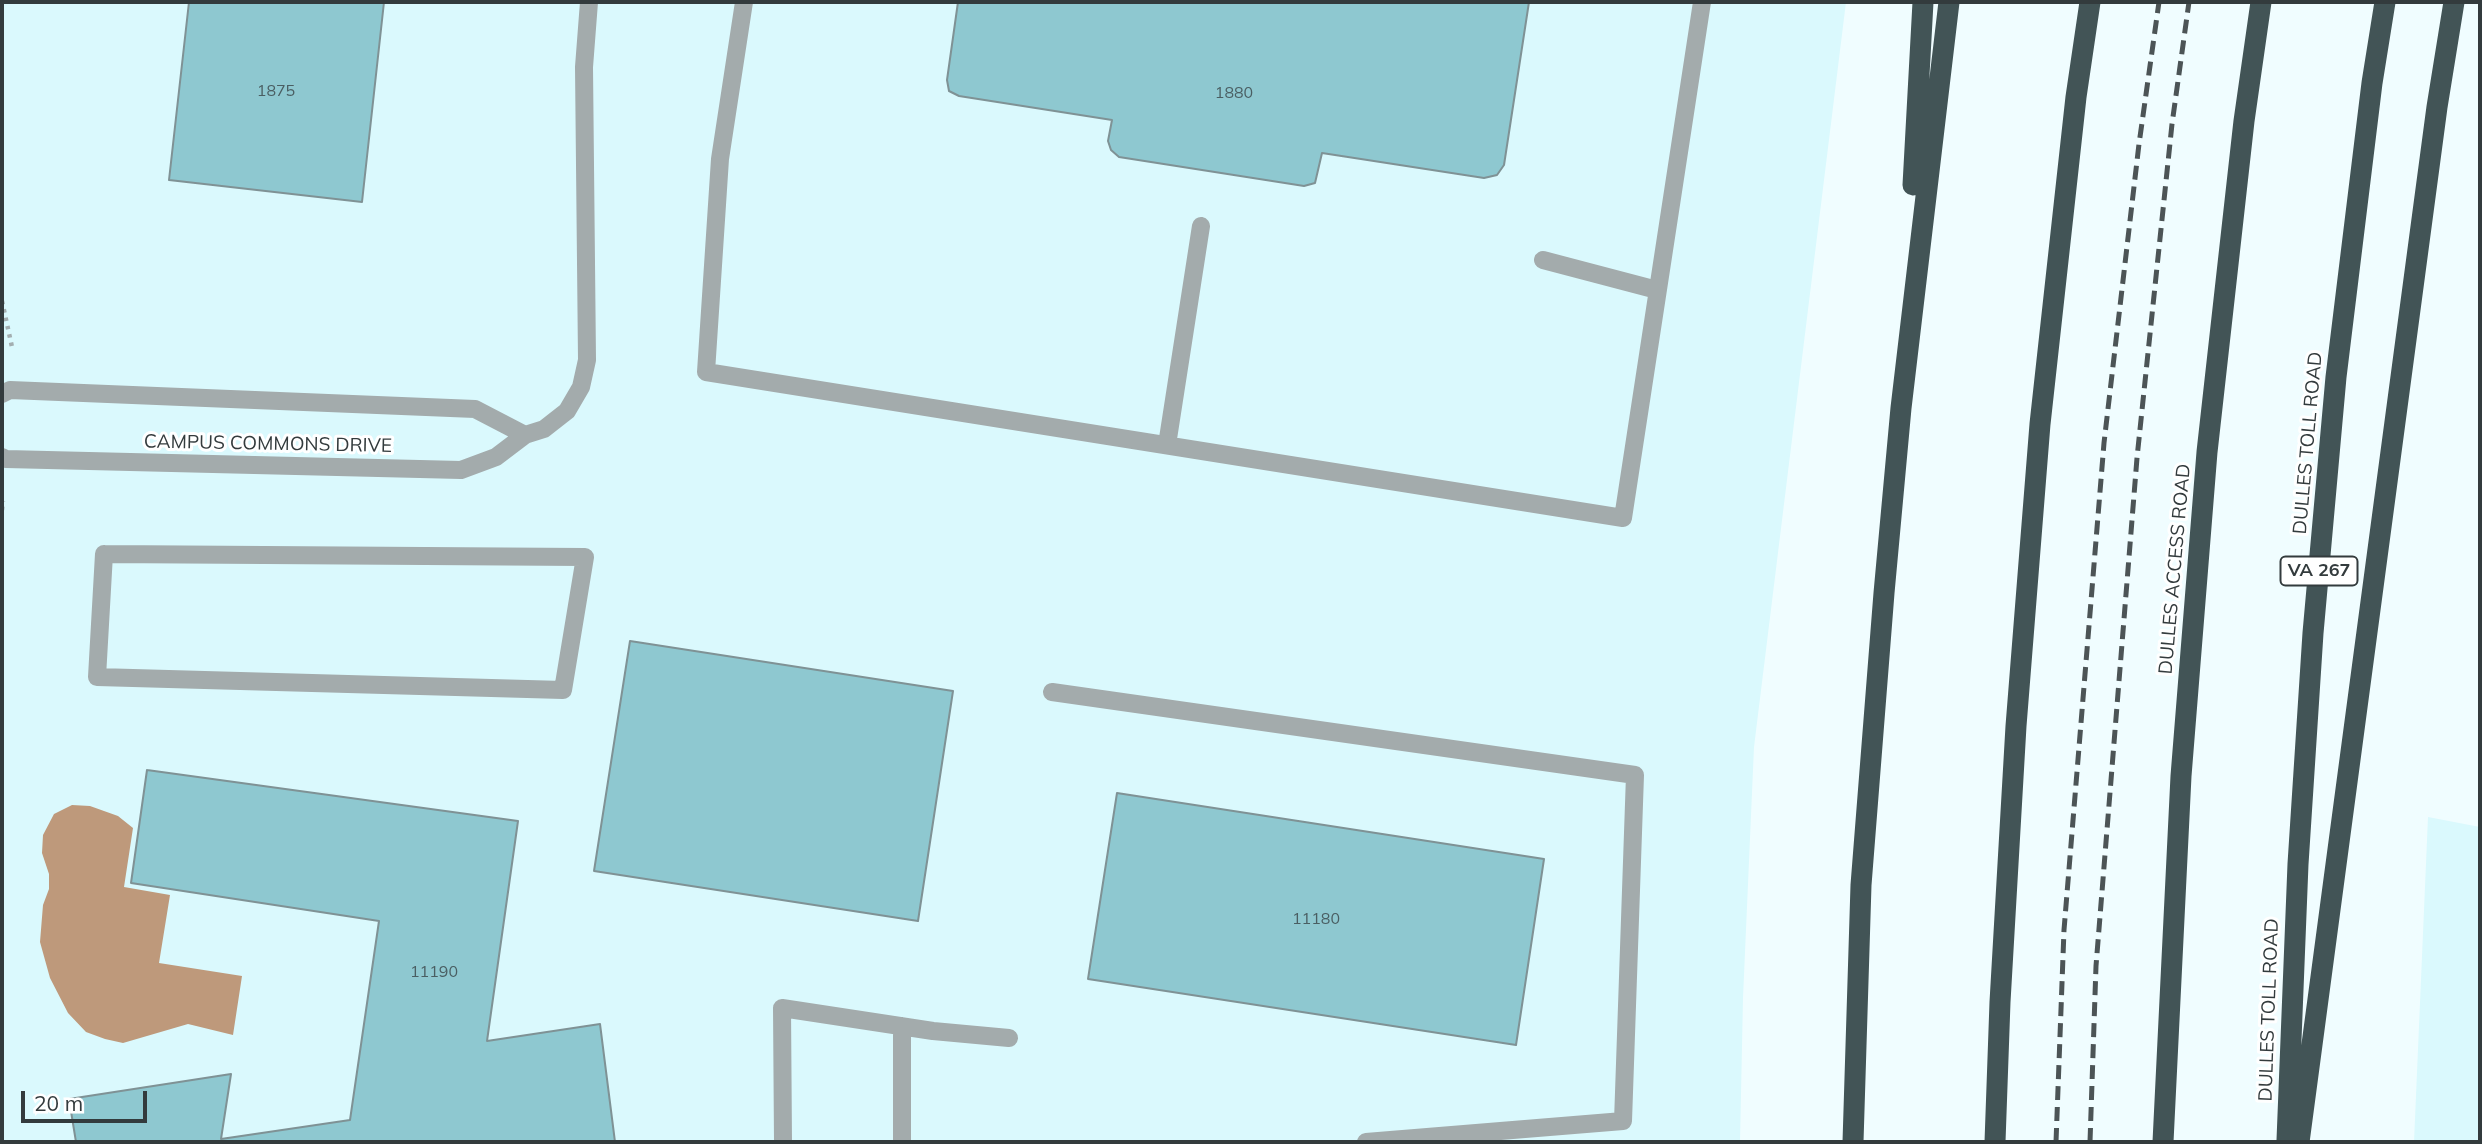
<!DOCTYPE html>
<style>
body{margin:0}
#map{position:relative;width:2482px;height:1144px;overflow:hidden;background:#f0fdff;font-family:Mulish,sans-serif}
canvas{display:block}
.frame{position:absolute;inset:0;border:4px solid #333b3d;pointer-events:none}
.scale{position:absolute;left:21px;top:1091px;width:126px;height:32px;box-sizing:border-box;border:4px solid #333b3d;border-top:0;padding-left:9px;font-size:21px;line-height:24px;white-space:nowrap;color:#333b3d;-webkit-text-stroke:5px #fff;paint-order:stroke}
</style>
<div id="map">
<canvas width="2482" height="1144"></canvas>
<div class="frame"></div>
<div class="scale">20 m</div>
</div>
<script>
const ctx = document.querySelector('canvas').getContext('2d');
ctx.lineJoin = 'round';
function fill(path, color) { ctx.fillStyle = color; ctx.fill(path, 'evenodd'); }
const poly = rows => new Path2D(rows.map(r => 'M' + r).join(''));
function strokePath(path, color, width, dash) { ctx.strokeStyle = color; ctx.lineWidth = width; ctx.lineCap = dash ? 'butt' : 'round'; ctx.setLineDash(dash || []); ctx.stroke(path); }
function drawText(font, color, halo, rows, align = 'center') {
  ctx.font = font + ' Mulish,sans-serif'; ctx.lineWidth = 6; ctx.setLineDash([]); ctx.textBaseline = 'middle'; ctx.strokeStyle = halo; ctx.fillStyle = color; for (const [text, x, y, turn = 0] of rows) {
    ctx.save(); ctx.translate(x, y); ctx.rotate((+turn || 0) * Math.PI / 180); ctx.textAlign = isNaN(turn) ? turn : align; if (halo) ctx.strokeText(text, 0, 0); ctx.fillText(text, 0, 0); ctx.restore();
  }
}
fill(poly([
 [2,2,1846,2,1754,747,1743,998,1740,1142,2,1142],
 [2428,817,2480,827,2480,1142,2414,1142]
]), '#daf9fd');
fill(poly([
 [72,805,90,806,118,816,133,828,124,887,170,895,159,963,242,976,233,1035,188,1024,123,1043,105,1039,86,1032,68,1013,50,978,40,942,43,905,49,889,49,874,42,853,43,835,54,814]
]), '#be997b');
const building = poly([
 [189,2,384,2,362,202,169,180,189,2],
 [958,2,1529,2,1504,165,1497,175,1484,178,1322,153,1315,183,1304,186,1119,157,1111,150,1108,141,1112,120,959,96,949,91,947,80,958,2],
 [630,641,953,691,918,921,594,871,630,641],
 [147,770,518,821,487,1041,600,1024,615,1142,76,1142,69,1099,231,1074,221,1139,350,1120,379,921,131,883,147,770],
 [1117,793,1544,859,1516,1045,1088,979,1117,793]
]);
fill(building, '#8ec8d0');
strokePath(building, '#7f9295', 2);
strokePath(poly([
 [2,301,12,347],
 [2,510,3,501]
]), '#a3aeb0', 4.5, [3.5, 5]);
strokePath(poly([
 [744,2,720,159,706,372,1623,518,1702,2],
 [1543,260,1657,290],
 [2,394,10,390,475,409,525,435],
 [1167,445,1201,226],
 [2,457,6,459,461,470,496,457,525,435,544,429,567,411,581,387,587,360,584,67,589,2],
 [104,554,585,557,563,690,97,677,104,554],
 [1052,692,1635,775,1623,1121,1366,1142],
 [783,1142,782,1008,933,1031,1009,1038],
 [902,1142,902,1026]
]), '#a3abac', 18);
strokePath(poly([
 [1913,185,1923,2],
 [2287,1140,2298,864,2313,633,2336,377,2372,83,2385,2],
 [1853,1142,1861,885,1884,593,1901,408,1949,2],
 [1995,1142,2000,1002,2016,726,2040,424,2076,97,2090,2],
 [2163,1142,2181,776,2207,452,2244,121,2261,2],
 [2299,1142,2437,107,2454,2]
]), '#425456', 21);
strokePath(poly([
 [2056,1142,2064,930,2104,443,2139,144,2159,2],
 [2090,1142,2096,966,2137,458,2172,124,2189,2]
]), '#4c5456', 5, [14, 7]);
drawText('16px', '#4a5e62', null, [
 ["1875",276,91],
 ["1880",1234,93],
 ["11180",1316,919],
 ["11190",434,972]
]);
for (const [x, y, w] of [
 [2319,571,77]
]) { const box = new Path2D(); box.roundRect(x - w / 2, y - 14.5, w, 29, 5); ctx.fillStyle = '#fff'; ctx.fill(box); strokePath(box, '#333b3d', 2); }
drawText('bold 18px', '#333b3d', null, [
 ["VA 267",2319,571]
]);
drawText('19px', '#333b3d', '#fff', [
 ["DULLES TOLL ROAD",2308,443,-85],
 ["CAMPUS COMMONS DRIVE",268,444,1],
 ["DULLES ACCESS ROAD",2175,569,-85],
 ["DULLES TOLL ROAD",2269,1010,-88]
]);
</script>
